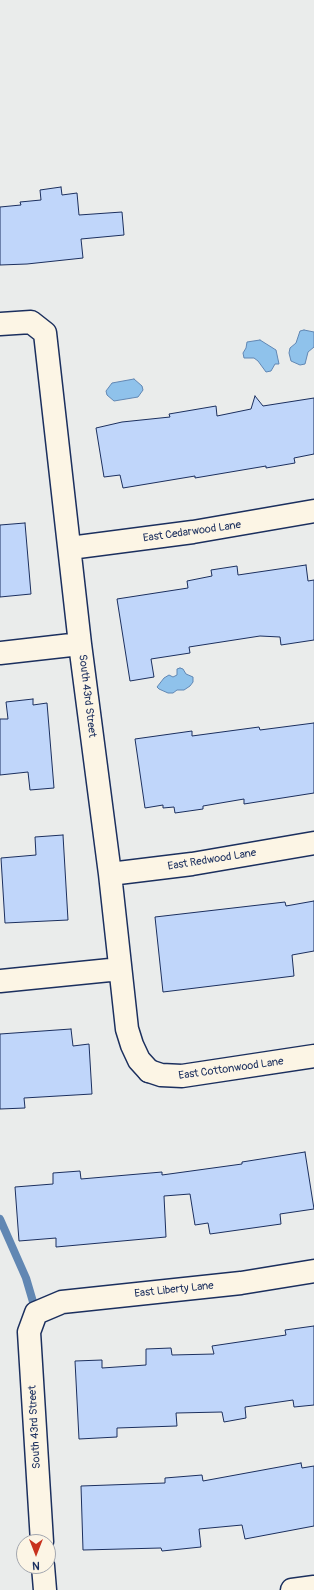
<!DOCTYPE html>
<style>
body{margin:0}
#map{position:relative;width:314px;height:1590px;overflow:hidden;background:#eaeceb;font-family:Pangolin,sans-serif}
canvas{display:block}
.north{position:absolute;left:16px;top:1534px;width:40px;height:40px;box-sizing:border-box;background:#fcf5e5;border:1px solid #a2a6af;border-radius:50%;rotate:180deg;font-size:11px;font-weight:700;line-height:16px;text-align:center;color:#1b2f5e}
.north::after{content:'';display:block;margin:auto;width:14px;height:18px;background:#c8321e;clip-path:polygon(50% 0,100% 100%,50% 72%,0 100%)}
</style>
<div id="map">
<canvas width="314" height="1590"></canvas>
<div class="north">N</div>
</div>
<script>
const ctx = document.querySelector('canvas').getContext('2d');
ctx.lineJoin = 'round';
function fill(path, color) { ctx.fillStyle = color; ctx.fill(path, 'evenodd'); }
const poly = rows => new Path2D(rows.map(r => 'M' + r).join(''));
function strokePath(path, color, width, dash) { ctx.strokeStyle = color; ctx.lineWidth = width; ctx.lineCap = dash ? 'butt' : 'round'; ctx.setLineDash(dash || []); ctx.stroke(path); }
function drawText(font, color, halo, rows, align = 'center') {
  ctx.font = font + ' Pangolin,sans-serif'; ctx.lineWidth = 4; ctx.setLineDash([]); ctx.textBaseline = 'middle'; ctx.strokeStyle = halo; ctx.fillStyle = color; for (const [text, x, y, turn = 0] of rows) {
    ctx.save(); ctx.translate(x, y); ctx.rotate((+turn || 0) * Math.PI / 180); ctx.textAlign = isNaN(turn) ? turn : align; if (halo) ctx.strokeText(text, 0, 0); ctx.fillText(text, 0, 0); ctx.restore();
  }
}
const water = poly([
 [304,330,314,332,314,347,308,352,305,364,300,365,291,361,289,353,290,348,296,343,300,331,304,330],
 [260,340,276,350,279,364,275,364,271,371,266,372,258,361,254,358,244,358,243,353,246,348,247,342,260,340],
 [134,379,142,386,143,390,138,397,114,401,107,395,106,391,112,383,134,379],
 [180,668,183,669,186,674,193,677,193,682,190,686,184,690,177,690,173,693,168,693,159,689,157,687,164,678,169,675,173,677,177,675,177,669,180,668]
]);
fill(water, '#8fc2eb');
strokePath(water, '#6187b3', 1);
strokePath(poly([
 [0,1219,26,1278,36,1312]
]), '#6187b3', 8);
const building = poly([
 [61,187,62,195,77,193,79,215,122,212,124,235,81,239,83,258,27,264,0,265,0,207,21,205,20,202,41,200,40,190,61,187],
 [255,396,263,406,314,398,314,454,294,458,295,463,266,468,266,466,195,478,195,476,123,488,120,475,104,477,96,428,122,422,170,417,169,414,216,406,217,416,251,409,255,396],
 [25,523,31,594,0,597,0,525,25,523],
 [306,565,308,581,314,580,314,640,281,645,280,637,260,636,189,647,190,653,151,659,154,677,130,681,117,599,188,588,187,581,212,576,211,570,237,566,238,575,306,565],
 [33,699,33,705,47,703,54,788,30,790,28,772,0,775,0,719,8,719,6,702,33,699],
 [314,723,314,793,244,804,244,799,203,806,203,809,175,813,174,807,163,808,163,805,145,808,135,739,192,731,192,736,259,727,260,730,314,723],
 [63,835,68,920,5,923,1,858,36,855,35,837,63,835],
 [314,901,314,951,292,955,294,976,163,992,155,917,285,902,286,906,314,901],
 [71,1029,73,1046,89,1044,92,1094,24,1098,25,1108,0,1109,0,1034,71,1029],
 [305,1152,314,1209,280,1214,281,1224,210,1234,208,1223,195,1225,190,1194,164,1196,166,1237,56,1247,56,1238,19,1241,15,1187,53,1184,53,1173,80,1171,81,1179,162,1172,162,1175,242,1164,242,1162,305,1152],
 [314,1326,314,1405,294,1407,293,1400,245,1407,246,1418,224,1422,222,1412,176,1413,177,1426,117,1428,117,1437,79,1439,75,1361,102,1360,102,1368,146,1365,146,1349,171,1348,172,1355,214,1354,212,1346,286,1335,285,1330,314,1326],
 [301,1463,302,1468,314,1466,314,1526,245,1539,242,1525,199,1529,201,1547,162,1551,161,1548,83,1550,81,1486,165,1483,165,1478,202,1475,203,1481,301,1463]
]);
fill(building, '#c0d6fa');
strokePath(building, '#1b2f5e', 1);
const minor = poly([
 [0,324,31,322,45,333,80,644,110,874,127,1029,132,1045,139,1060,149,1071],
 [70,548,193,532,314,511],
 [0,653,80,644],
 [110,874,192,864,314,843],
 [0,981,120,969],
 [42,1542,29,1332,36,1313,62,1302,241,1283,314,1271],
 [43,1566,45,1590],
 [292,1590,314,1587]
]);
const tertiary = poly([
 [149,1071,161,1075,182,1076,314,1056]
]);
strokePath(minor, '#1b2f5e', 25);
strokePath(tertiary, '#1b2f5e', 25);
strokePath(minor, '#fcf5e5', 22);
strokePath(tertiary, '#fcf5e5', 22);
drawText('11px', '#1b2f5e', '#fcf5e5', [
 ["East Cedarwood Lane",192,532,-8],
 ["South 43rd Street",87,696,83],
 ["East Redwood Lane",212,860,-9],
 ["East Cottonwood Lane",231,1069,-8],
 ["East Liberty Lane",174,1290,-6],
 ["South 43rd Street",35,1427,-93]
]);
</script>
